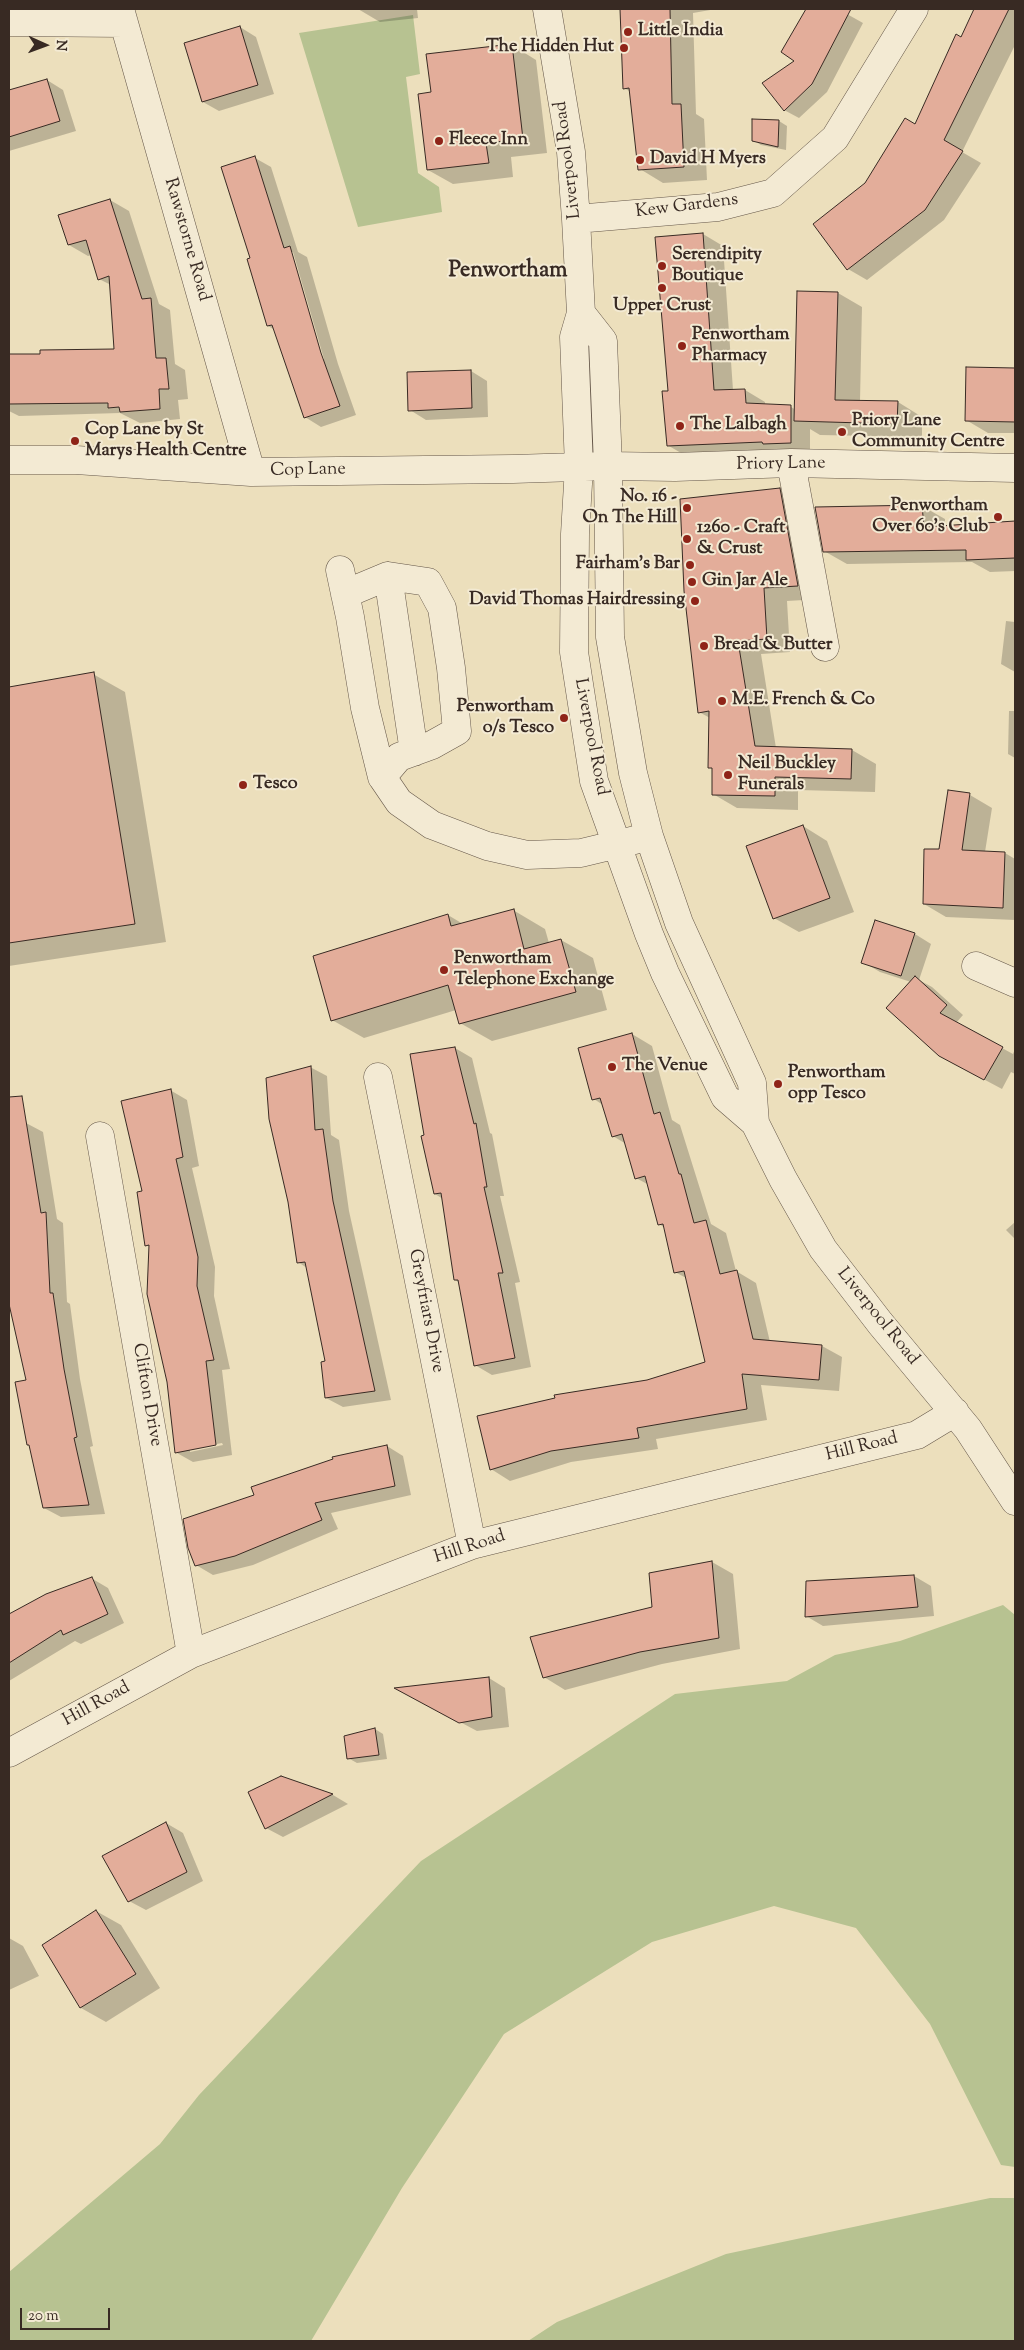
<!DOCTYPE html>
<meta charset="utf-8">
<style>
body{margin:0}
#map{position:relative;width:1024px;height:2350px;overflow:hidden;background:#ecdfbc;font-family:"Sorts Mill Goudy",serif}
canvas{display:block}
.frame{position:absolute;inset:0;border:10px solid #382a23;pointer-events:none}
.north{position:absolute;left:20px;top:20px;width:50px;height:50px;-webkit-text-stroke:4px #f3ead3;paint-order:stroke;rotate:92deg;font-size:14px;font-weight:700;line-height:20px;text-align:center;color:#382a23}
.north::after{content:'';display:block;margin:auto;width:18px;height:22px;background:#382a23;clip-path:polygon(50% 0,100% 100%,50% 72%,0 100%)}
.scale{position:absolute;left:20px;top:2308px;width:90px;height:22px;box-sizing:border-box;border:2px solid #382a23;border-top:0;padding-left:6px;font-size:15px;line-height:18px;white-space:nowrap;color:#382a23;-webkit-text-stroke:4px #f3ead3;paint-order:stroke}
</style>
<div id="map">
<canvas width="1024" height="2350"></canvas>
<div class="frame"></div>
<div class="north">N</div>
<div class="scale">20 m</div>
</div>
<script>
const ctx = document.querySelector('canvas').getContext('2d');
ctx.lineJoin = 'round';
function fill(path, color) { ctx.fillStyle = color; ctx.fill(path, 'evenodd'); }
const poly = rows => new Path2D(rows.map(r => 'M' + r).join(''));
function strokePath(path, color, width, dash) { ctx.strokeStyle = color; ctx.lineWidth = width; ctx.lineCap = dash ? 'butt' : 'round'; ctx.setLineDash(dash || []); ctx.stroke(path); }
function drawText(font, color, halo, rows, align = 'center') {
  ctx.font = font + ' "Sorts Mill Goudy",serif'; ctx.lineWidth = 4; ctx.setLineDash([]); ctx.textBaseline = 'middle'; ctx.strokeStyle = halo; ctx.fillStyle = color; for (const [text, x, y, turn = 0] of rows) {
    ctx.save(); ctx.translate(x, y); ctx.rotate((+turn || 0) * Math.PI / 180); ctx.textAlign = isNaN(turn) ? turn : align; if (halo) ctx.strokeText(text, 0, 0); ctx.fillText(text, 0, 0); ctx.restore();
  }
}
fill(poly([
 [413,15,420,74,406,77,418,173,439,187,442,212,358,227,299,33],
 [1003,1605,1015,1615,1015,2167,1001,2165,930,2024,856,1928,774,1906,652,1942,504,2034,402,2188,311,2341,9,2341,9,2272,160,2144,199,2095,421,1861,675,1694,787,1681,835,1655,900,1641],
 [990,2198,1015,2198,1015,2341,528,2341,557,2322,726,2254]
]), '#b7c291');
fill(poly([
 [358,9,417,9,418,18,380,22],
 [621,9,716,9,693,13,696,114,704,119,707,180,663,183,640,169,631,92,624,88],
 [807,9,838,9,863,23,827,92,799,118,784,110,796,61,782,52],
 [975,9,1015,9,1015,45,962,152,981,163,944,220,867,280,848,269,865,184,915,125,962,38],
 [240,27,256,37,274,94,219,111,203,102],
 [512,45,536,60,547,153,511,157,513,177,453,184,428,170,432,93],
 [47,80,63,90,76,131,9,151,9,92],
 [754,120,779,121,787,126,786,150,761,145,753,140],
 [255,158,271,167,298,252,307,257,338,364,356,415,321,427,305,417,275,330,268,326,251,259],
 [290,252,293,252,324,359,322,359],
 [110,200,129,211,159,304,170,310,175,364,185,370,188,399,178,400,180,419,140,423,120,413,19,416,9,411,9,356,116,350,111,285,99,279,92,255,88,256,69,245],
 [703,234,723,246,733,390,745,390,765,402,765,405,791,407,796,410,838,293,862,307,860,401,898,402,922,417,922,437,820,435,810,429,810,454,688,457,669,446,669,392],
 [968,368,1015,369,1015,433,988,433,966,420],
 [471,371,487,381,488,417,426,420,410,410],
 [780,490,804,504,821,599,787,601,790,652,761,654,776,748,852,750,876,764,875,792,798,790,798,810,737,808,713,794,713,769,709,767,710,718,699,712,681,527,681,500],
 [922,506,945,519,945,527,1015,523,1015,571,990,572,972,562,847,564,824,551,816,508],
 [1006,621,1015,622,1015,672,1001,664],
 [93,674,125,692,166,942,9,966,9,688],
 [1009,711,1015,711,1015,758,1008,754],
 [949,791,970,795,992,808,985,852,1005,853,1015,859,1015,920,946,917,924,904,940,850],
 [803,826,827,841,854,912,799,932,774,918],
 [513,910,545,929,549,943,561,940,593,958,607,1010,492,1041,460,1023,456,1010,364,1038,332,1020,448,915,463,924],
 [915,934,931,944,919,980,932,987,963,1015,956,1023,1013,1054,1015,1049,1015,1074,1011,1072,1002,1089,957,1065,911,982,880,972,863,962],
 [632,1034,652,1046,672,1120,680,1125,711,1224,726,1233,736,1271,756,1283,770,1342,822,1346,842,1357,839,1391,761,1385,767,1420,656,1439,658,1449,571,1462,510,1481,491,1469,648,1381,707,1363,688,1279,675,1272,665,1228,659,1224,649,1185,636,1178,626,1144,613,1136,603,1105,594,1099],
 [455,1048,472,1058,490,1133,492,1134,504,1196,500,1196,520,1282,515,1283,531,1367,492,1375,475,1365,460,1283,455,1280,443,1199,435,1194,425,1136],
 [310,1067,327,1076,331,1135,339,1140,349,1211,391,1400,343,1407,326,1398,327,1362,307,1268,298,1262],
 [170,1090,187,1100,199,1166,192,1168,215,1267,214,1296,230,1369,222,1370,232,1455,193,1462,177,1453,150,1247,146,1245,144,1192],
 [222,1443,223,1445,190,1452,190,1449],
 [26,1123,43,1132,57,1219,63,1223,67,1302,70,1304,80,1379,93,1446,90,1447,105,1514,61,1517,44,1508,27,1381,9,1295,9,1127],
 [1015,1222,1015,1239,1006,1230],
 [387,1446,403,1456,411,1495,331,1513,338,1529,253,1565,213,1575,196,1565,256,1496],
 [712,1562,733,1574,740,1649,662,1664,565,1690,544,1677,653,1608],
 [914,1576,931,1586,934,1616,823,1626,806,1616],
 [91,1578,108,1588,124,1623,81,1644,75,1641,9,1681,9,1615,46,1595],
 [489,1678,505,1688,509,1727,477,1731,413,1697],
 [375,1729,383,1734,387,1759,357,1763,348,1758,345,1737],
 [281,1777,333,1795,348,1804,283,1837,266,1828],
 [166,1823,183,1833,203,1881,146,1910,129,1901],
 [96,1911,121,1925,160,1988,106,2022,81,2008,43,1945],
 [9,1938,23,1946,39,1976,9,1990]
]), '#0003');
const building = poly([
 [620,9,670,9,672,104,681,104,684,167,638,170,629,88,623,89,620,9],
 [806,9,851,9,812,84,784,111,762,83,794,61,781,52,806,9],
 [974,9,1009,9,944,140,963,151,925,210,847,270,813,224,865,183,905,118,915,124,956,34,961,37,974,9],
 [240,26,258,85,202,102,184,43,240,26],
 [512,44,523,139,486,143,489,163,427,170,418,94,431,92,426,54,512,44],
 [47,79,60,121,9,137,9,90,47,79],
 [752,119,779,120,778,147,752,141,752,119],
 [255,156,284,248,290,246,321,353,340,406,304,418,272,325,267,326,247,259,250,258,221,167,255,156],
 [110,199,142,299,151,298,156,358,166,358,169,389,159,389,160,409,120,412,119,407,108,408,108,403,9,404,9,354,40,354,40,350,114,349,109,276,98,280,86,240,68,245,58,215,110,199],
 [703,233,714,390,745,389,746,403,791,405,791,443,763,444,762,442,667,446,662,391,668,391,655,237,703,233],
 [797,291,838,292,835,400,898,401,897,424,794,421,797,291],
 [966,367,1015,368,1015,422,965,421,966,367],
 [471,370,472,408,408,411,407,372,471,370],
 [780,488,798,586,764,588,767,639,738,641,755,746,852,749,851,779,775,777,775,796,712,795,712,768,708,768,709,711,698,713,684,591,680,499,780,488],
 [922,505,924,527,1015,521,1015,558,966,560,966,550,823,552,815,507,922,505],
 [94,672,135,924,9,943,9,687,94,672],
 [948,790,970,793,962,850,1005,852,1003,908,923,904,924,849,939,849,948,790],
 [803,825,830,898,773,919,746,846,803,825],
 [514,909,524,949,561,939,576,992,459,1024,448,985,331,1021,313,956,448,914,451,926,514,909],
 [875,920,915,933,901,976,861,963,875,920],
 [915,976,947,1005,940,1013,1003,1047,984,1080,939,1056,886,1008,915,976],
 [632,1033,654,1114,660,1112,679,1174,681,1174,694,1223,706,1220,720,1274,737,1270,753,1339,822,1345,819,1380,742,1374,747,1409,637,1428,639,1438,551,1451,490,1470,477,1416,555,1398,554,1395,647,1380,705,1362,684,1271,674,1273,663,1224,658,1225,645,1176,635,1179,622,1134,612,1137,600,1098,592,1100,578,1048,632,1033],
 [455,1047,474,1124,476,1123,487,1187,484,1187,503,1273,498,1273,515,1358,474,1366,458,1280,454,1280,441,1193,434,1194,421,1136,424,1135,410,1054,455,1047],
 [311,1066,315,1130,323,1129,333,1201,375,1391,325,1398,321,1362,325,1361,305,1262,297,1263,288,1202,269,1119,266,1078,311,1066],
 [171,1089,183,1157,176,1159,198,1257,197,1286,214,1360,206,1361,216,1445,175,1453,167,1382,147,1294,149,1245,145,1246,137,1192,142,1191,121,1101,171,1089],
 [22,1096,41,1213,46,1212,50,1293,53,1293,64,1369,77,1437,74,1438,89,1505,43,1508,29,1445,27,1445,15,1382,26,1380,9,1304,9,1097,22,1096],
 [387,1445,395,1486,315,1503,322,1520,235,1556,195,1566,188,1548,183,1519,254,1495,251,1487,333,1459,332,1457,387,1445],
 [712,1561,719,1638,640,1652,543,1678,530,1637,652,1607,649,1573,712,1561],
 [914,1575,918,1607,805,1617,806,1581,914,1575],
 [92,1577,108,1614,63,1635,61,1630,9,1663,9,1614,46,1594,92,1577],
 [489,1677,492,1717,459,1723,394,1688,489,1677],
 [375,1728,379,1755,347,1759,344,1736,375,1728],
 [281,1776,333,1794,265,1829,248,1792,281,1776],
 [166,1822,187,1872,128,1902,102,1856,166,1822],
 [96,1910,136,1974,80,2008,42,1945,96,1910]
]);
fill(building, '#e3ad9a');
strokePath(building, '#382a23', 1);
const minor = poly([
 [120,9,251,472],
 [547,9,571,152,576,219,581,313,574,337,579,467,575,534,574,652,594,781,649,934,665,973,725,1097,755,1123,783,1179,823,1249,880,1323,968,1429,1015,1501],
 [9,22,124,23],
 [576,219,718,207,773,193,835,138,914,9],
 [581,313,603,341,608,466,610,637,633,773,649,836,679,923,752,1083,755,1123],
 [9,460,76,460,251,472,513,469,608,466,675,467,791,463,1015,468],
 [791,463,825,647],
 [340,570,350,617,365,708,382,777,399,802,432,825,487,846,527,855,581,853,635,840],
 [388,576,414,752],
 [345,594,388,576,428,582,442,608,451,668,457,731,432,745,399,757,382,777],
 [976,966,1015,983],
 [378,1077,472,1545],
 [100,1136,191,1654],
 [9,1753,191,1654,472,1545,917,1435,955,1412]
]);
strokePath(minor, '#655749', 29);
strokePath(minor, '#f3ead3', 28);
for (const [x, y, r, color] of [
 [628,32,5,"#8f2418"],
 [624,48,5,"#8f2418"],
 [439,141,5,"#8f2418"],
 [640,160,5,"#8f2418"],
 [662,266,5,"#8f2418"],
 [662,288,5,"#8f2418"],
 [682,346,5,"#8f2418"],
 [680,426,5,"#8f2418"],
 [842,432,5,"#8f2418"],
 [75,441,5,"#8f2418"],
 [687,508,5,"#8f2418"],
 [998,517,5,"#8f2418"],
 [687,539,5,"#8f2418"],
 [690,565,5,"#8f2418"],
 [692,582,5,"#8f2418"],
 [695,601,5,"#8f2418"],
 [704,646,5,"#8f2418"],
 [722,701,5,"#8f2418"],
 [564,718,5,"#8f2418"],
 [728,775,5,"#8f2418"],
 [243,785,5,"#8f2418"],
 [444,970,5,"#8f2418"],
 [612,1067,5,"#8f2418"],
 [778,1084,5,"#8f2418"]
]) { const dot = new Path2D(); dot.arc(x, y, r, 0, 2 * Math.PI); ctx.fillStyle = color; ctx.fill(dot); strokePath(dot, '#f3ead3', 2); }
drawText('bold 18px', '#382a23', '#f3ead3', [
 ["Little India",638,32],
 ["The Hidden Hut",614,48,"right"],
 ["Fleece Inn",449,141],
 ["David H Myers",650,160],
 ["Serendipity",672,256],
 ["Boutique",672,277],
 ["Upper Crust",662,307,"center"],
 ["Penwortham",692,336],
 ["Pharmacy",692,357],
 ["Priory Lane",852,422],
 ["Community Centre",852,443],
 ["The Lalbagh",690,426],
 ["Cop Lane by St",85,431],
 ["Marys Health Centre",85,452],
 ["No. 16 -",677,498,"right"],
 ["On The Hill",677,519,"right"],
 ["Penwortham",988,507,"right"],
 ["Over 60’s Club",988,528,"right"],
 ["1260 - Craft",697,529],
 ["& Crust",697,550],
 ["Fairham’s Bar",680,565,"right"],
 ["Gin Jar Ale",702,582],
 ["David Thomas Hairdressing",685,601,"right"],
 ["Bread & Butter",714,646],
 ["M.E. French & Co",732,701],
 ["Penwortham",554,708,"right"],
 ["o/s Tesco",554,729,"right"],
 ["Neil Buckley",738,765],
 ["Funerals",738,786],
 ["Tesco",253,785],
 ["Penwortham",454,960],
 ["Telephone Exchange",454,981],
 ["The Venue",622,1067],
 ["Penwortham",788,1074],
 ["opp Tesco",788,1095]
], 'left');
drawText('18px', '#382a23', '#f3ead3', [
 ["Liverpool Road",569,160,-97],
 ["Kew Gardens",687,207,-7],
 ["Rawstorne Road",186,240,74],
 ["Priory Lane",781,465,-1],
 ["Cop Lane",308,471,-1],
 ["Liverpool Road",590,737,79],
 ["Greyfriars Drive",425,1311,79],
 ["Liverpool Road",877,1317,51],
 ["Clifton Drive",146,1395,80],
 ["Hill Road",862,1448,-14],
 ["Hill Road",470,1548,-18],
 ["Hill Road",97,1705,-29]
]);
drawText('bold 22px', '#382a23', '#f3ead3', [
 ["Penwortham",508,272]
]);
</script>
